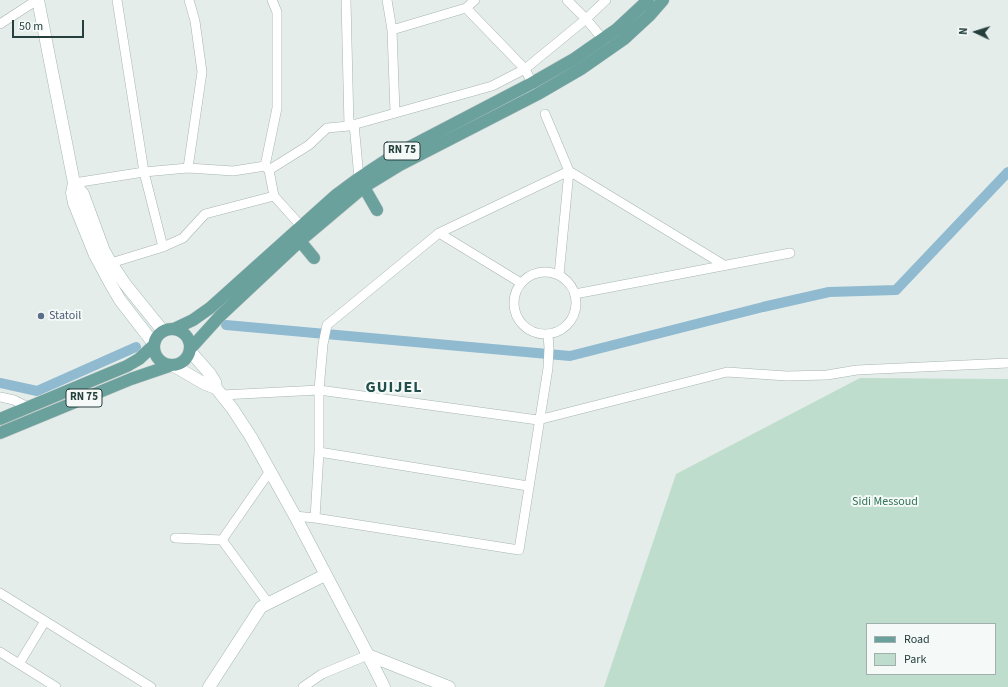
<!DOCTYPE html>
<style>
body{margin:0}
#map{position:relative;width:1008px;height:687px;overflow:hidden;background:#e5edeb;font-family:"Source Sans 3",sans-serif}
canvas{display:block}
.legend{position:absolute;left:866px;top:623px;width:130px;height:52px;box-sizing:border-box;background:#f5faf8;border:1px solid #a1afad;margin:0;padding:5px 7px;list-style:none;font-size:12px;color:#243f3c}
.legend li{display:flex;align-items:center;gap:8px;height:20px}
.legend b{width:20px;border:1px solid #a1afad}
.north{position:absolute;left:956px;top:12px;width:40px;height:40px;-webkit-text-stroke:3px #f5faf8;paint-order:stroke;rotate:274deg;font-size:11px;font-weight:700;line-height:16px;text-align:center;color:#243f3c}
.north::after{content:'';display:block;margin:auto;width:14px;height:18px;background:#243f3c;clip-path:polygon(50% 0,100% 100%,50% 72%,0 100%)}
.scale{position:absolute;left:12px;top:20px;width:72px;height:18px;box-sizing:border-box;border:2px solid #243f3c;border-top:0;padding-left:5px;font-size:12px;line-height:14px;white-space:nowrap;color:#243f3c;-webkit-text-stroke:3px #f5faf8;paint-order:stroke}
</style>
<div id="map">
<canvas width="1008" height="687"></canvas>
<ul class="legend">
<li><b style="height:5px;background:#6ba19d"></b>Road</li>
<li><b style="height:11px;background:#bfddcd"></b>Park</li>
</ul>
<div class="north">N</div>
<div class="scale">50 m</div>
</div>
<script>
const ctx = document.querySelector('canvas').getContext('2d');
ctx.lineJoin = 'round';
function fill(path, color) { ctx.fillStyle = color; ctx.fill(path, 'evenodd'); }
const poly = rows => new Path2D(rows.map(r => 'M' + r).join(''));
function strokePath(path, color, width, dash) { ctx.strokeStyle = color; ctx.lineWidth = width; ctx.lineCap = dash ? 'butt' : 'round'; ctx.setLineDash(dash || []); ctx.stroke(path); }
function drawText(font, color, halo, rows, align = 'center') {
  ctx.font = font + ' "Source Sans 3",sans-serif'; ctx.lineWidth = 4; ctx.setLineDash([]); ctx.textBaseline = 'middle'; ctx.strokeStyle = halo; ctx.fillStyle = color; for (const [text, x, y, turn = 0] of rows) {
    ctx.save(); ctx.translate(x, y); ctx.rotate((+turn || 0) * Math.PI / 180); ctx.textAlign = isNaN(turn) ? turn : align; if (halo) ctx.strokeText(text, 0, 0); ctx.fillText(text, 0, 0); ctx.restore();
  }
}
fill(poly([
 [860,378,1008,379,1008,687,604,687,676,474],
 [867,624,995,624,995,674,867,674]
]), '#bfddcd');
strokePath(poly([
 [226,325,570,356,763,307,829,292,896,290,1008,172],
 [0,383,37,391,136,347]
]), '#90bad0', 10);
const street = poly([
 [387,0,392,30,395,113],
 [567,0,586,19,606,43],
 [466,8,525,69,532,83],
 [0,24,37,0],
 [392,30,466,8,475,0],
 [545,114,569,171,559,275],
 [354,124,359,178],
 [349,126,492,86,525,69,586,19,606,0],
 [265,166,277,108,277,12,272,0],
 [188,168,202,72,195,21,189,0],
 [74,183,144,172,188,168,233,171,265,166,269,170,309,145,327,128,349,126,346,0],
 [274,196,301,226],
 [439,233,521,283],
 [163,247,183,238,205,214,274,196,269,170],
 [111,263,163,247,144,172,117,0],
 '514 303a31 31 0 1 1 62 0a31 31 0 1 1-62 0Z',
 [575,294,790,253],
 [222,395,319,390,538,420,727,372,787,376,827,375,857,370,1008,363],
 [0,397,14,400,28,407],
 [319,452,528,486],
 [295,516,315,518,519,550,548,368,549,348,548,335],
 [315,518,319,452,319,390,323,344,327,325,439,233,569,171,724,265],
 [175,538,222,540],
 [0,593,151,687],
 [268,603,222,540,270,471],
 [0,652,56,687],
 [19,664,45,621],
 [303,687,322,674,368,655]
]);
const secondary = poly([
 [38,0,74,183,72,193,74,203,95,255,110,283,120,300,154,344],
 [74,183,83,194,104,251,111,263,125,284,163,331],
 [190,351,210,374,215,382,216,388,232,408,251,437,295,516,368,655,384,687],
 [174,366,205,384,216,388],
 [368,655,449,687],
 [209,687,261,607,325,575]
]);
const primary = poly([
 [361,182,377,210],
 [300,241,314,258],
 '154 347a18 18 0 1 1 36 0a18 18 0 1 1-36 0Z',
 [174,329,193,320,210,308,336,195,359,178,394,155,532,83,574,59,617,29,648,0],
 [191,348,220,316,300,241,364,187,400,165,538,94,581,69,624,39,650,15,663,0],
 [0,419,127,366,139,359,154,345],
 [0,433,131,379,169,366]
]);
strokePath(street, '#a7b5b3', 10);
strokePath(secondary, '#a0b6b2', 13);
strokePath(primary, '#c2c9c8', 13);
strokePath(street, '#fff', 9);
strokePath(secondary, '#fff', 12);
strokePath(primary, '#6ba19d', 12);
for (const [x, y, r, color] of [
 [41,316,4,"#5c6f8a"]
]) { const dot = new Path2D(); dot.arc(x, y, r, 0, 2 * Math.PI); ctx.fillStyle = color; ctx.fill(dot); strokePath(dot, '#f5faf8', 1.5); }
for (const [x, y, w] of [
 [402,151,36],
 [84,398,36]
]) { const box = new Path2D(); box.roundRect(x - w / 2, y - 9, w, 18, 3); ctx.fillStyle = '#f5faf8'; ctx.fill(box); strokePath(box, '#243f3c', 1); }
drawText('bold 11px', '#243f3c', null, [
 ["RN 75",402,151],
 ["RN 75",84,398]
]);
drawText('12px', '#4e5e75', '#f5faf8', [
 ["Statoil",49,316]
], 'left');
drawText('12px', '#307456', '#f5faf8', [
 ["Sidi Messoud",885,502]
]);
ctx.letterSpacing = '1px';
drawText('bold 16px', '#21504d', '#f5faf8', [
 ["GUIJEL",394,388]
]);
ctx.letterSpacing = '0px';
</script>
